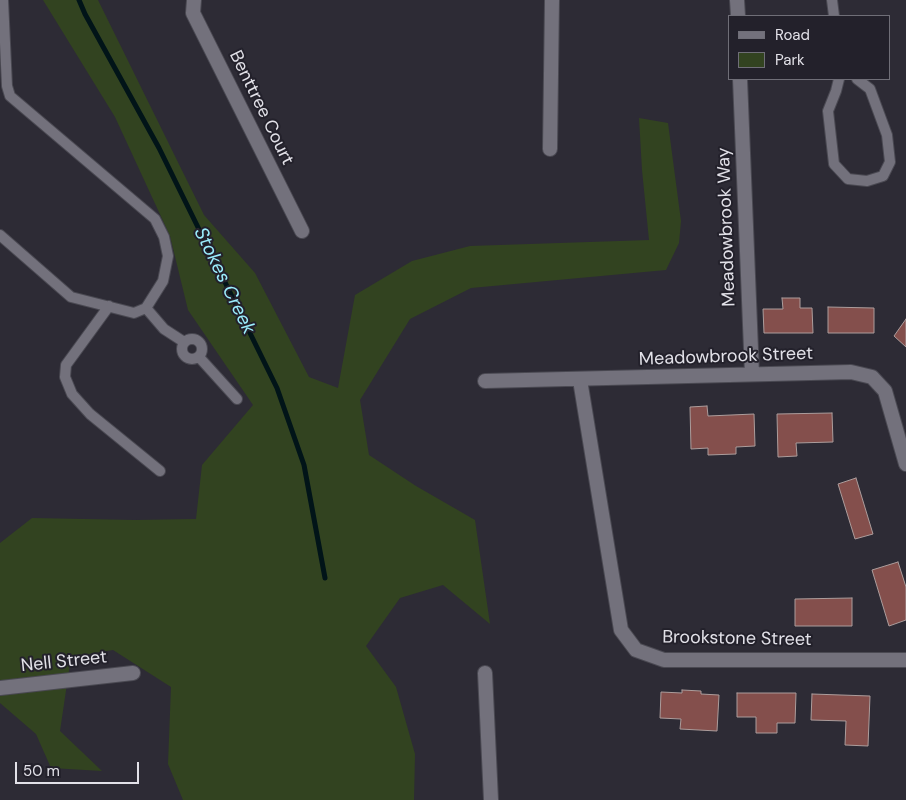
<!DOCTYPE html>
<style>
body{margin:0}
#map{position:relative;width:906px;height:800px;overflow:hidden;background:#2d2b35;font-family:"DM Sans",sans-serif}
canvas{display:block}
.legend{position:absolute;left:728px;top:15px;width:162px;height:65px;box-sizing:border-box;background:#23212b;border:1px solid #6f6e77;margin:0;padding:6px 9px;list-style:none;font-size:15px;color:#e2e1e8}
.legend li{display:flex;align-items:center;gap:10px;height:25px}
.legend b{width:25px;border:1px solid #6f6e77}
.scale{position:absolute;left:15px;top:762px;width:124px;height:22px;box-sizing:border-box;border:2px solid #e2e1e8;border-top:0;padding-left:6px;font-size:15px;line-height:18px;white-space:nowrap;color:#e2e1e8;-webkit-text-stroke:4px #23212b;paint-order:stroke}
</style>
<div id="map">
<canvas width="906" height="800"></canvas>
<ul class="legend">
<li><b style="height:6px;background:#73717c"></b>Road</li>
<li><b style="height:14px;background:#324320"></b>Park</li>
</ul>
<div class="scale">50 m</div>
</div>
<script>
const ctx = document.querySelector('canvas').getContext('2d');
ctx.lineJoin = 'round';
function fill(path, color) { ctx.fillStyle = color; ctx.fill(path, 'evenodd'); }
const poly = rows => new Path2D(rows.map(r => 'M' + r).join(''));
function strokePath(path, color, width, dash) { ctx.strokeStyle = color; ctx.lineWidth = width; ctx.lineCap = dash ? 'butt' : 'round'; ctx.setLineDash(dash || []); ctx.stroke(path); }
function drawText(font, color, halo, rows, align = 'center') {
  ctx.font = font + ' "DM Sans",sans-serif'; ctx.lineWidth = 4; ctx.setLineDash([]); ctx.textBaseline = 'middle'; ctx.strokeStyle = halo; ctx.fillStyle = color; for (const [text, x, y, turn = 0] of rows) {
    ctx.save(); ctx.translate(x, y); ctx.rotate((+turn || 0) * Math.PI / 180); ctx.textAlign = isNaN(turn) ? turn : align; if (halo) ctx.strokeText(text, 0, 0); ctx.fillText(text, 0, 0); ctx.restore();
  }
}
fill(poly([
 [43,0,98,0,204,215,255,273,309,377,338,388,355,295,412,261,470,246,649,240,642,170,639,118,668,123,681,221,679,243,666,270,471,288,410,319,360,400,369,455,416,486,475,520,490,624,443,585,400,598,366,646,396,687,415,754,414,800,183,800,168,764,171,687,113,650,71,657,60,731,102,771,51,768,36,734,0,703,0,543,32,518,135,520,196,519,202,465,253,405,188,310,170,236,115,117]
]), '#324320');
strokePath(poly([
 [79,0,85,14,159,148,277,388,304,465,325,578]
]), '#011418', 5);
const building = poly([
 [782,298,800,298,800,308,812,308,813,333,764,333,763,309,783,309,782,298],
 [828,307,874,308,874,333,828,333,828,307],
 [906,319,906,347,894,336,906,319],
 [707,406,708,416,754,414,755,446,736,447,736,454,708,455,708,448,691,449,690,407,707,406],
 [832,413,833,442,796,443,797,456,778,457,777,414,832,413],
 [856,478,873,534,855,539,838,484,856,478],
 [898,562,906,587,906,620,889,626,872,570,898,562],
 [852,598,852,626,795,626,795,599,852,598],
 [682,690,701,691,701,694,719,695,717,731,680,729,681,719,660,718,661,692,682,693,682,690],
 [737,693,796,693,795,723,777,723,777,733,756,733,756,717,737,717,737,693],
 [812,694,870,696,868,746,845,745,846,721,811,720,812,694]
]);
fill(building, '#844f4c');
strokePath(building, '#ac9d9c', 1);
const service = poly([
 [832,0,834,16],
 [839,79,836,91,828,111,834,164,848,179,867,181,883,176,890,162,887,135,870,89,857,79],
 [0,235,71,297,134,313,146,308,163,281,168,256,164,237,155,219,10,96,7,86,3,0],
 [109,306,66,365,65,377,72,394,90,414,160,471],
 [146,308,164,329,184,342],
 '182 349a10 10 0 1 1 20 0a10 10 0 1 1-20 0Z',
 [199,357,237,399]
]);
const minor = poly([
 [194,0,193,13,302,231],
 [737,0,738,16],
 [740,79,752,374],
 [550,149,552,0],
 [580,380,621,630,636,650,664,660,906,660],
 [485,381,851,372,872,377,885,391,906,464],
 [485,673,491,800],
 [0,688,133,673]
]);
strokePath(service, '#4a4952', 12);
strokePath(minor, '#4a4952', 16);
strokePath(service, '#73717c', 10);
strokePath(minor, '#73717c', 14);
drawText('18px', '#e2e1e8', '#23212b', [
 ["Benttree Court",261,108,64],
 ["Meadowbrook Way",727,227,-92],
 ["Meadowbrook Street",726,357,-2],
 ["Brookstone Street",737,639,1],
 ["Nell Street",64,662,-6]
]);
drawText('italic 19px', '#9bedfc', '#23212b', [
 ["Stokes Creek",224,281,64]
]);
</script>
